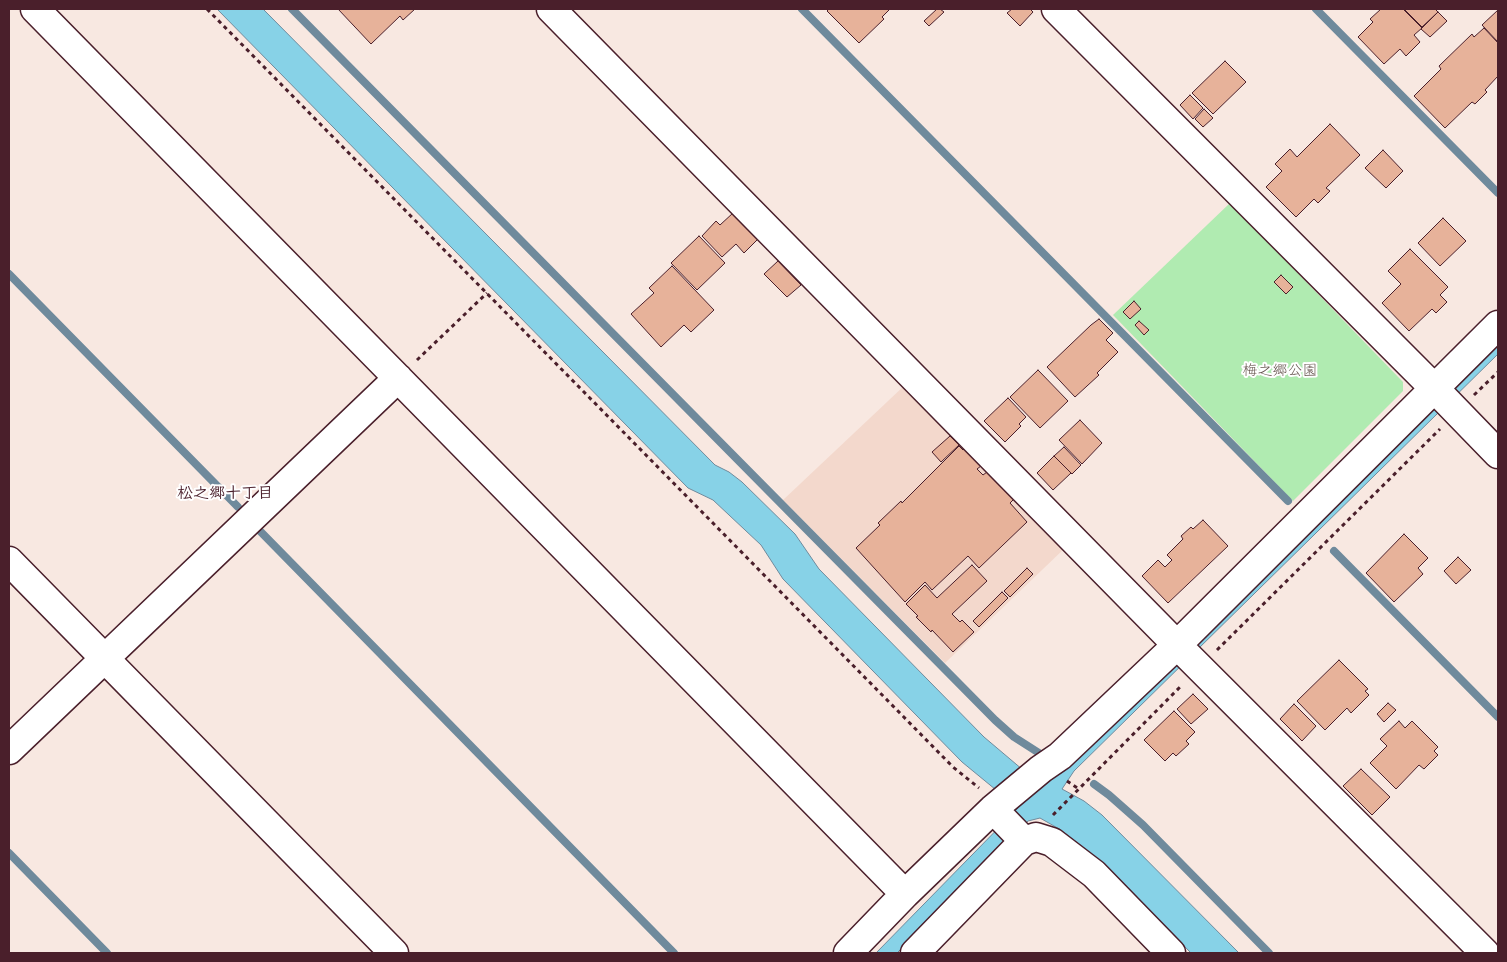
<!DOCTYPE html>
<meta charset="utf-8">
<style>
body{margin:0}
#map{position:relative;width:1507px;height:962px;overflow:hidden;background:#f8e8e1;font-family:Itim,sans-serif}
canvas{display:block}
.frame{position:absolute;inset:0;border:10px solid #4a1f2b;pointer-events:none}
</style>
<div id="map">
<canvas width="1507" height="962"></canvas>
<div class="frame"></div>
</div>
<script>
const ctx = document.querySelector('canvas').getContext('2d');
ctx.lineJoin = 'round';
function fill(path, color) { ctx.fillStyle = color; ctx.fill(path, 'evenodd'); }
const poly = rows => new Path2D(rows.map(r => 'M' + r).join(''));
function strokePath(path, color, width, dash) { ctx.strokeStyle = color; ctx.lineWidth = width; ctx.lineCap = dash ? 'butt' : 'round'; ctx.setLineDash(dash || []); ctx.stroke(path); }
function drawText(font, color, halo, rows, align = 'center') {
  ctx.font = font + ' Itim,"Klee One",sans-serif'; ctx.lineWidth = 4; ctx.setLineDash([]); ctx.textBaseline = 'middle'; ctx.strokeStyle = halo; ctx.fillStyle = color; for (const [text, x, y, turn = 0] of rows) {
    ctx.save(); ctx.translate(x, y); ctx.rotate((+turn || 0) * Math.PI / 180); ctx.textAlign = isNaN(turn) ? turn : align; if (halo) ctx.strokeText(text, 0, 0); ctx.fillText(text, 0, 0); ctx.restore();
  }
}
fill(poly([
 [905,385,1066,547,945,663,783,500]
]), '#f3d8cc');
fill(poly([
 [1230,203,1403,382,1403,391,1293,501,1113,315]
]), '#b0ebb1');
const water = poly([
 [217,9,263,9,715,465,729,472,742,482,795,534,819,569,984,737,1023,770,1047,782,1066,768,1498,345,1498,354,1074,771,1062,789,1084,801,1102,815,1239,953,1191,953,1108,868,1088,851,1061,830,1040,818,1028,821,897,953,876,953,1018,808,962,762,783,579,761,545,713,500,688,488,217,9]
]);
fill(water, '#87d2e7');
strokePath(water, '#6f8a9c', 1);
strokePath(poly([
 [292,9,995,720,1014,737,1039,753],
 [802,9,1288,501],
 [1316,9,1498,193],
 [9,274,238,507],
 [257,528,674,953],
 [1334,551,1498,717],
 [1094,784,1109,795,1143,825,1269,953],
 [9,853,107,953]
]), '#6f8a9c', 8);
const building = poly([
 [338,9,415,9,403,20,400,16,371,44,338,9],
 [829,9,890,9,882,17,884,19,859,43,827,11,829,9],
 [937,9,940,9,944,12,929,26,924,21,937,9],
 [1012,9,1030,9,1033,12,1020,26,1007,13,1012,9],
 [1381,9,1403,9,1422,28,1414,35,1420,42,1406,56,1400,49,1384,64,1358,37,1373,22,1370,19,1381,9],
 [1404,9,1435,9,1438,12,1422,27,1404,9],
 [1498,10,1498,42,1482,25,1498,10],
 [1438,12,1447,21,1430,37,1421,29,1438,12],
 [1484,28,1498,43,1498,76,1485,90,1487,92,1475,104,1472,102,1445,128,1414,96,1441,69,1439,66,1472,34,1474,37,1484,28],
 [1225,61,1246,82,1213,114,1192,93,1225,61],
 [1190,95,1203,108,1193,119,1180,105,1190,95],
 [1204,109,1213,118,1203,127,1195,119,1204,109],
 [1330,124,1360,155,1326,188,1330,191,1318,203,1314,199,1296,217,1266,187,1282,171,1275,164,1290,149,1297,157,1330,124],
 [1383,150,1403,171,1386,188,1365,168,1383,150],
 [733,213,758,239,744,253,736,244,722,257,702,236,716,221,720,225,733,213],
 [1443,218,1466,241,1440,266,1418,243,1443,218],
 [699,236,725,263,697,290,671,263,699,236],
 [1410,249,1448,287,1440,295,1447,302,1436,313,1432,309,1409,331,1382,303,1401,284,1388,271,1410,249],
 [778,261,801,285,787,297,764,274,778,261],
 [672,266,714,310,691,332,684,325,661,347,631,314,654,293,649,288,672,266],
 [1281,275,1293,287,1286,294,1274,282,1281,275],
 [1134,301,1141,309,1130,319,1123,312,1134,301],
 [1099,319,1113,333,1106,340,1118,352,1097,373,1099,375,1075,397,1047,367,1091,325,1099,319],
 [1139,321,1149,330,1144,335,1135,325,1139,321],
 [1038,370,1068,401,1040,428,1010,397,1038,370],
 [1008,398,1026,417,1019,424,1021,426,1005,442,984,421,1008,398],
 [1080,420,1102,443,1082,464,1059,440,1080,420],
 [950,436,959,445,941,462,932,452,950,436],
 [959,446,963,450,964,449,981,466,977,469,983,475,987,472,1014,499,1010,503,1027,522,979,568,968,556,932,590,925,582,905,602,856,548,880,525,878,523,901,501,902,503,959,446],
 [1064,447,1081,465,1072,474,1054,456,1064,447],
 [1054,456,1071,473,1053,490,1037,473,1054,456],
 [1203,520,1228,546,1168,603,1142,576,1158,560,1165,567,1172,560,1167,555,1183,539,1181,536,1191,527,1193,529,1203,520],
 [1404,534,1428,558,1418,568,1423,574,1394,602,1366,573,1404,534],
 [1458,557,1471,570,1456,584,1444,571,1458,557],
 [972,565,987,581,952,614,960,622,962,620,974,632,953,652,932,630,931,632,916,617,918,616,906,604,925,585,937,598,972,565],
 [1027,568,1033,574,1010,597,1004,591,1027,568],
 [1002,592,1008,598,979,627,973,621,1002,592],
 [1339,660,1368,689,1365,691,1369,695,1351,713,1347,708,1325,730,1297,701,1339,660],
 [1193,694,1208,709,1191,724,1177,709,1193,694],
 [1388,703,1396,710,1384,722,1377,714,1388,703],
 [1294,704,1316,726,1302,741,1280,719,1294,704],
 [1174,711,1195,732,1186,741,1189,744,1176,756,1173,753,1165,761,1144,740,1174,711],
 [1399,721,1405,728,1412,721,1438,747,1434,751,1438,755,1424,769,1419,765,1396,789,1370,763,1387,746,1380,739,1399,721],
 [1361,769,1390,797,1372,815,1343,786,1361,769]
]);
fill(building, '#e7b29a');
strokePath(building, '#4a1f2b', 1);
const minor = poly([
 [35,9,905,894],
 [551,9,1177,645,1485,953],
 [1056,9,1434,388,1498,454],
 [9,561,394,953],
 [9,750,398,378],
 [993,809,1024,841],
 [848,953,905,894,993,809,1041,769,1060,756,1177,645,1498,325],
 [915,953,1024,841,1036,837,1052,842,1094,874,1171,953]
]);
strokePath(minor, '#4a1f2b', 31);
strokePath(poly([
 [207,9,953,767,979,788],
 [417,360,487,293],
 [1474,395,1498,372],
 [1217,650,1440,429],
 [1067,781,1079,789],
 [1053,815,1182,685]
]), '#4a1f2b', 3, [4, 4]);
strokePath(minor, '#fff', 28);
drawText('15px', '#64524c', '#fff', [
 ["梅之郷公園",1280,371]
]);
drawText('bold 16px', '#4a1f2b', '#fff', [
 ["松之郷十丁目",225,494]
]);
</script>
